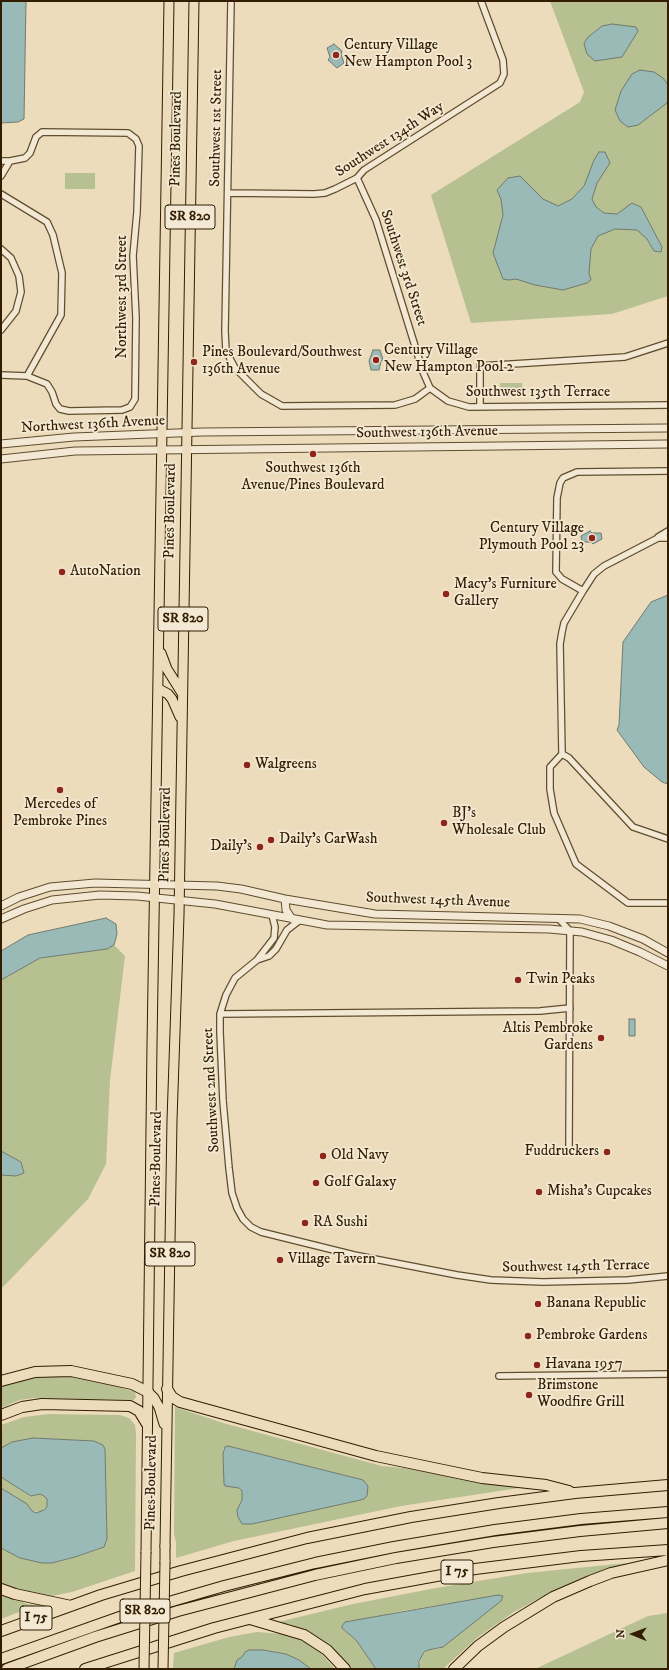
<!DOCTYPE html>
<style>
body{margin:0}
#map{position:relative;width:669px;height:1670px;overflow:hidden;background:#ecdcbc;font-family:"IM FELL DW Pica",serif}
canvas{display:block}
.frame{position:absolute;inset:0;border:2px solid #321d00;pointer-events:none}
.north{position:absolute;left:613px;top:1614px;width:40px;height:40px;-webkit-text-stroke:3px #f3e8d3;paint-order:stroke;rotate:271deg;font-size:11px;font-weight:700;line-height:16px;text-align:center;color:#321d00}
.north::after{content:'';display:block;margin:auto;width:14px;height:18px;background:#321d00;clip-path:polygon(50% 0,100% 100%,50% 72%,0 100%)}
</style>
<div id="map">
<canvas width="669" height="1670"></canvas>
<div class="frame"></div>
<div class="north">N</div>
</div>
<script>
const ctx = document.querySelector('canvas').getContext('2d');
ctx.lineJoin = 'round';
function fill(path, color) { ctx.fillStyle = color; ctx.fill(path, 'evenodd'); }
const poly = rows => new Path2D(rows.map(r => 'M' + r).join(''));
function strokePath(path, color, width, dash) { ctx.strokeStyle = color; ctx.lineWidth = width; ctx.lineCap = dash ? 'butt' : 'round'; ctx.setLineDash(dash || []); ctx.stroke(path); }
function drawText(font, color, halo, rows, align = 'center') {
  ctx.font = font + ' "IM FELL DW Pica",serif'; ctx.lineWidth = 3.5; ctx.setLineDash([]); ctx.textBaseline = 'middle'; ctx.strokeStyle = halo; ctx.fillStyle = color; for (const [text, x, y, turn = 0] of rows) {
    ctx.save(); ctx.translate(x, y); ctx.rotate((+turn || 0) * Math.PI / 180); ctx.textAlign = isNaN(turn) ? turn : align; if (halo) ctx.strokeText(text, 0, 0); ctx.fillText(text, 0, 0); ctx.restore();
  }
}
fill(poly([
 [550,1,668,1,668,296,612,314,471,323,431,195,580,102,584,92],
 [65,173,95,173,95,189,65,189],
 [500,383,522,383,523,393,500,393],
 [114,945,125,956,110,1080,106,1164,88,1199,1,1289,1,1175,16,1176,24,1173,21,1162,1,1151,1,980,40,958,107,949],
 [59,1374,86,1378,122,1388,135,1392,136,1397,134,1400,34,1398,20,1400,1,1408,1,1385,23,1378],
 [175,1407,223,1423,382,1466,404,1468,519,1487,519,1488,401,1506,234,1541,176,1558,176,1542,174,1534],
 [228,1446,363,1480,364,1499,252,1524,242,1524,238,1517,240,1504,242,1500,242,1491,235,1486,225,1486,223,1453,223,1449],
 [49,1414,120,1415,129,1418,131,1420,135,1425,136,1434,135,1571,72,1592,52,1596,30,1594,1,1584,1,1548,20,1558,42,1563,52,1563,62,1561,97,1550,104,1547,107,1539,105,1449,103,1445,94,1441,33,1438,12,1442,1,1448,1,1425,24,1417],
 [1,1477,31,1496,40,1494,44,1496,47,1499,47,1507,40,1512,32,1511,27,1504,1,1488],
 [627,1563,627,1565,540,1598,514,1612,478,1637,443,1669,419,1669,421,1656,428,1650,438,1649,501,1601,501,1595,396,1612,342,1628,356,1640,376,1669,351,1669,334,1650,310,1632,289,1624,274,1623,353,1604,436,1588,527,1573],
 [1,1594,28,1604,37,1605,1,1619],
 [668,1613,668,1669,535,1669,648,1616],
 [257,1632,283,1634,306,1642,317,1649,335,1669,311,1669,299,1660,286,1654,263,1650,245,1652,234,1669,170,1669,173,1668,174,1653,229,1637]
]), '#b7c091');
const water = poly([
 [1,1,26,1,24,119,18,122,1,123,1,1],
 [612,24,636,27,638,31,622,57,595,61,587,54,584,44,587,38,602,26,612,24],
 [334,44,342,51,341,54,344,63,337,68,328,60,330,57,327,48,334,44],
 [640,70,654,72,663,78,668,85,668,99,667,103,638,125,628,127,620,121,615,110,621,91,632,74,640,70],
 [599,152,605,152,610,163,597,183,592,199,596,207,604,213,617,214,632,203,641,207,662,247,661,252,654,251,647,239,637,230,615,229,598,236,591,249,589,273,591,280,587,283,563,290,535,285,516,279,509,280,503,279,493,253,503,215,501,199,497,190,508,178,520,176,543,199,558,206,572,199,584,186,594,160,599,152],
 [373,350,380,350,383,360,381,361,379,370,371,370,369,361,373,350],
 [590,531,592,533,601,533,602,539,593,544,591,542,582,542,581,536,590,531],
 [668,595,668,784,662,782,644,767,617,730,619,725,623,642,651,602,668,595],
 [106,918,116,924,117,934,114,945,107,949,40,958,1,980,1,951,28,935,106,918],
 [629,1019,635,1019,635,1036,629,1036,629,1019],
 [1,1151,21,1162,24,1173,16,1176,1,1175,1,1151],
 [33,1438,94,1441,103,1445,105,1449,107,1539,104,1547,75,1557,52,1563,42,1563,20,1558,1,1548,1,1488,27,1504,32,1511,36,1513,44,1510,47,1507,47,1499,44,1496,40,1494,31,1496,1,1477,1,1448,12,1442,33,1438],
 [228,1446,363,1480,368,1486,367,1496,364,1499,356,1501,252,1524,242,1524,238,1517,237,1510,242,1500,242,1491,239,1488,225,1486,224,1484,223,1453,225,1447,228,1446],
 [498,1595,503,1596,501,1601,443,1647,428,1650,424,1652,419,1661,419,1669,376,1669,365,1653,356,1640,342,1628,342,1626,345,1622,498,1595],
 [249,1650,263,1650,286,1654,299,1660,311,1669,234,1669,237,1660,242,1657,245,1652,249,1650]
]);
fill(water, '#9abab8');
strokePath(water, '#707b6e', 1);
const minor = poly([
 [231,1,225,331,226,351,235,368,261,394,282,406,395,405,415,399,430,388,448,401,469,407,668,405],
 [1,161,10,161],
 [1,176,10,161,25,158,30,153,36,137,42,132,128,133,136,139,139,146,137,212,133,256,136,318,135,399,130,407,122,410,69,411,60,409,56,404,52,392,47,384,27,376,1,375],
 [357,178,376,220,423,372,430,388],
 [229,193,314,194,325,193,335,189,357,178,364,170,500,83,504,74,503,60,481,1],
 [1,194,47,222,53,235,62,273,61,315,27,376],
 [1,249,11,258,19,276,21,292,16,311,1,330],
 [480,406,480,366,625,357,668,343],
 [658,537,668,531],
 [583,591,594,574,604,566,658,538,668,538],
 [562,754,560,644,562,632,564,623,583,591,562,579,556,572,557,498,560,483,563,478,577,472,668,471],
 [562,754,550,767,550,789,554,813,576,864,628,903,668,903],
 [562,754,569,758,633,827,668,839],
 [272,915,275,927,274,938,257,960,235,978,226,995,220,1014,220,1032,223,1101,229,1168,232,1193,237,1208,243,1219,251,1227,261,1232,354,1255,457,1275,491,1280,543,1282,628,1280,668,1276],
 [558,918,570,931,569,1146],
 [257,960,269,956,276,949,287,930,300,920],
 [220,1014,540,1011,570,1008],
 [499,1376,668,1374]
]);
const tertiary = poly([
 [1,444,74,437,202,432,668,428],
 [1,459,75,451,668,444],
 [285,899,286,910,292,919],
 [1,906,19,897,50,887,95,883,217,886,241,889,285,899,375,914,580,919,609,926,643,939,668,953],
 [1,919,24,909,52,900,100,895,137,896,215,904,327,925,549,929,582,932,611,940,640,952,668,966]
]);
const primary = poly([
 [165,1562,165,1546]
]);
const trunk = poly([
 [161,653,167,669,182,693],
 [159,689,168,694,172,699,180,717],
 [148,1392,154,1398,159,1407,164,1424],
 [165,1546,172,1120,179,915,194,1],
 [146,1552,152,1044,169,1]
]);
const motorway = poly([
 [1,1381,35,1372,71,1371,132,1384,148,1392],
 [167,1389,172,1397,180,1402,376,1456,482,1478,546,1485,569,1491],
 [1,1415,22,1407,42,1404,130,1406,139,1411,147,1424],
 [1,1589,15,1594,71,1606],
 [250,1619,304,1635,327,1650,345,1669],
 [1,1631,101,1595,181,1571,307,1538,411,1517,499,1503,575,1493,668,1485],
 [1,1659,131,1613,224,1586,315,1563,394,1547,495,1530,581,1519,668,1512],
 [7,1669,95,1637,178,1611,315,1575,396,1558,493,1542,580,1531,668,1523],
 [85,1669,214,1628,365,1589,475,1569,581,1556,668,1550],
 [454,1669,478,1646,504,1627,553,1597,590,1581,611,1573,668,1560]
]);
strokePath(minor, '#604d2f', 8);
strokePath(tertiary, '#604d2f', 9);
strokePath(primary, '#321d00', 11);
strokePath(trunk, '#321d00', 11);
strokePath(motorway, '#321d00', 12);
strokePath(minor, '#f3e8d3', 5.5);
strokePath(tertiary, '#f3e8d3', 7);
strokePath(primary, '#ecdcbc', 9);
strokePath(trunk, '#ecdcbc', 9);
strokePath(motorway, '#ecdcbc', 10);
const trunkBridge = poly([
 [144,1669,146,1552],
 [163,1669,165,1562]
]);
strokePath(trunkBridge, '#321d00', 11, []);
strokePath(trunkBridge, '#ecdcbc', 9);
for (const [x, y, r, color] of [
 [336,55,4,"#8f2418"],
 [376,360,4,"#8f2418"],
 [194,362,4,"#8f2418"],
 [313,454,4,"#8f2418"],
 [592,538,4,"#8f2418"],
 [62,572,4,"#8f2418"],
 [446,594,4,"#8f2418"],
 [247,765,4,"#8f2418"],
 [60,790,4,"#8f2418"],
 [444,823,4,"#8f2418"],
 [271,840,4,"#8f2418"],
 [260,847,4,"#8f2418"],
 [518,980,4,"#8f2418"],
 [601,1038,4,"#8f2418"],
 [607,1152,4,"#8f2418"],
 [323,1156,4,"#8f2418"],
 [316,1183,4,"#8f2418"],
 [539,1192,4,"#8f2418"],
 [305,1223,4,"#8f2418"],
 [280,1260,4,"#8f2418"],
 [538,1304,4,"#8f2418"],
 [528,1336,4,"#8f2418"],
 [537,1365,4,"#8f2418"],
 [529,1395,4,"#8f2418"]
]) { const dot = new Path2D(); dot.arc(x, y, r, 0, 2 * Math.PI); ctx.fillStyle = color; ctx.fill(dot); strokePath(dot, '#f3e8d3', 1.5); }
for (const [x, y, w] of [
 [190,217,50],
 [183,619,50],
 [170,1254,50],
 [457,1572,32],
 [145,1611,50],
 [36,1618,32]
]) { const box = new Path2D(); box.roundRect(x - w / 2, y - 12, w, 24, 3); ctx.fillStyle = '#f3e8d3'; ctx.fill(box); strokePath(box, '#321d00', 1); }
drawText('bold 14px', '#321d00', null, [
 ["SR 820",190,217],
 ["SR 820",183,619],
 ["SR 820",170,1254],
 ["I 75",457,1572],
 ["SR 820",145,1611],
 ["I 75",36,1618]
]);
drawText('15px', '#321d00', '#f3e8d3', [
 ["Century Village",344,46],
 ["New Hampton Pool 3",344,63],
 ["Century Village",384,351],
 ["New Hampton Pool 2",384,368],
 ["Pines Boulevard/Southwest",202,353],
 ["136th Avenue",202,370],
 ["Southwest 136th",313,469,"center"],
 ["Avenue/Pines Boulevard",313,486,"center"],
 ["Century Village",584,529,"right"],
 ["Plymouth Pool 23",584,546,"right"],
 ["AutoNation",70,572],
 ["Macy's Furniture",454,585],
 ["Gallery",454,602],
 ["Walgreens",255,765],
 ["Mercedes of",60,805,"center"],
 ["Pembroke Pines",60,822,"center"],
 ["BJ's",452,814],
 ["Wholesale Club",452,831],
 ["Daily's CarWash",279,840],
 ["Daily's",252,847,"right"],
 ["Twin Peaks",526,980],
 ["Altis Pembroke",593,1029,"right"],
 ["Gardens",593,1046,"right"],
 ["Fuddruckers",599,1152,"right"],
 ["Old Navy",331,1156],
 ["Golf Galaxy",324,1183],
 ["Misha's Cupcakes",547,1192],
 ["RA Sushi",313,1223],
 ["Village Tavern",288,1260],
 ["Banana Republic",546,1304],
 ["Pembroke Gardens",536,1336],
 ["Havana 1957",545,1365],
 ["Brimstone",537,1386],
 ["Woodfire Grill",537,1403]
], 'left');
drawText('15px', '#321d00', '#f3e8d3', [
 ["Southwest 1st Street",217,128,-89],
 ["Pines Boulevard",177,139,-89],
 ["Southwest 134th Way",390,140,-33],
 ["Southwest 3rd Street",403,268,72],
 ["Northwest 3rd Street",123,297,-90],
 ["Southwest 135th Terrace",538,393],
 ["Northwest 136th Avenue",93,425,-3],
 ["Southwest 136th Avenue",427,433,-1],
 ["Pines Boulevard",171,511,-89],
 ["Pines Boulevard",166,835,-89],
 ["Southwest 145th Avenue",438,901,2],
 ["Southwest 2nd Street",212,1090,-93],
 ["Pines Boulevard",157,1159,-89],
 ["Southwest 145th Terrace",576,1267,-1],
 ["Pines Boulevard",152,1483,-89]
]);
</script>
